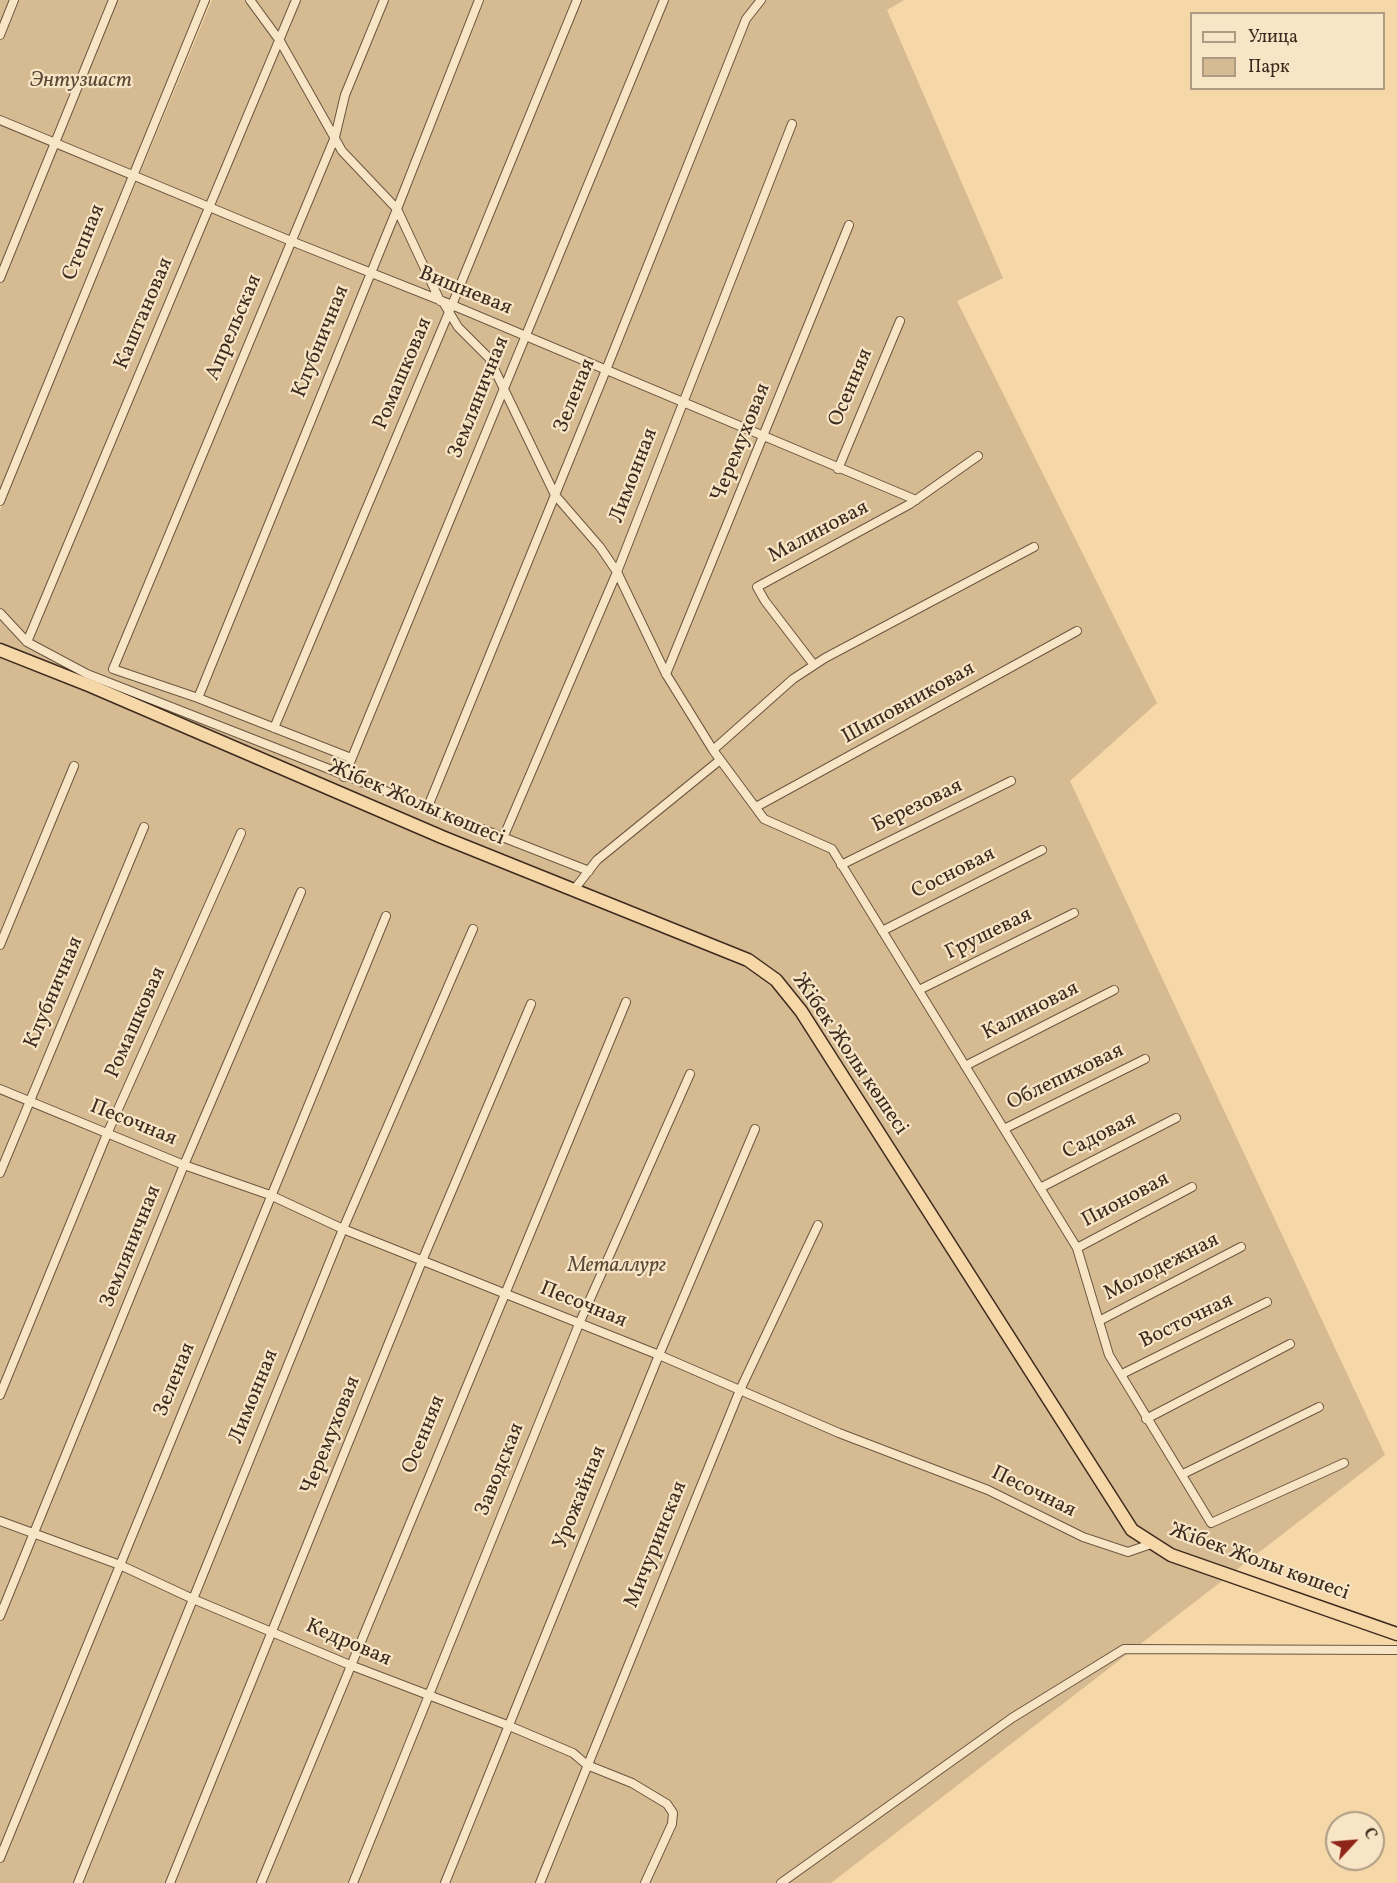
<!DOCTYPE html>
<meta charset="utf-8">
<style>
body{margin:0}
#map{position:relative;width:1397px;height:1883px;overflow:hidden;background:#f5d7a8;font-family:Vollkorn,serif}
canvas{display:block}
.legend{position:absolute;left:1190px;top:12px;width:195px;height:78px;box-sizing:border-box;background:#f8e5c6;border:2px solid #ad9b83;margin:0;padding:8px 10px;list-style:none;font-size:18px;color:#3d2b1f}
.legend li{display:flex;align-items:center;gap:12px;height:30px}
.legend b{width:30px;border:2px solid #ad9b83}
.north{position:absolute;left:1325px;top:1811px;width:60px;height:60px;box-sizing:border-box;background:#f8e5c6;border:2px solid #ad9b83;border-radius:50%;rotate:64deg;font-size:16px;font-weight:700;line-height:24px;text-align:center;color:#3d2b1f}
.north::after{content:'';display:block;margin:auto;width:21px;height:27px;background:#8f2418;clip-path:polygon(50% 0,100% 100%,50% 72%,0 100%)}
</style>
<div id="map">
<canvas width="1397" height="1883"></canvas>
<ul class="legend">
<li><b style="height:8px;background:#f8e5c6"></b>Улица</li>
<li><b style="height:16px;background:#d6ba91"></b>Парк</li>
</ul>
<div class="north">С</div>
</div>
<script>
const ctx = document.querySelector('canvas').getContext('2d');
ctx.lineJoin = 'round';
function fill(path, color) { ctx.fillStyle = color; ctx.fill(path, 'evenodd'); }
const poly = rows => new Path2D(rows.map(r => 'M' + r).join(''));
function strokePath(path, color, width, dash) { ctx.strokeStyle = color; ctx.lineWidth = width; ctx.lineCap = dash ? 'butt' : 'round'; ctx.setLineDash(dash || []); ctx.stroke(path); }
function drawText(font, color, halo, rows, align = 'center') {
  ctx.font = font + ' Vollkorn,serif'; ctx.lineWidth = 4.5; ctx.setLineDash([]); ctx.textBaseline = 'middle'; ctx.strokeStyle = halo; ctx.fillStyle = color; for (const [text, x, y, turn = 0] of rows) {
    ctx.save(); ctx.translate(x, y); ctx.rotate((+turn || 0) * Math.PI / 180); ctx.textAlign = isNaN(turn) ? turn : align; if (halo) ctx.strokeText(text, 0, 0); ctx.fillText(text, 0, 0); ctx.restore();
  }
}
fill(poly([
 [0,0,202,0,0,492],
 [212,0,904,0,887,10,1003,278,957,301,1157,703,1070,781,1385,1455,831,1883,0,1883,0,510]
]), '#d6ba91');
const minor = poly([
 [250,0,280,41,342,151,397,209,440,301],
 [0,35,14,0],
 [0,120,291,241,452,305,916,500],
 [0,278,113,0],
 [443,302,458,327,489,358,555,495,600,547,617,572,666,674,713,750,764,819,832,849,1077,1248,1109,1355,1211,1523,1344,1463],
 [838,469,900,321],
 [0,501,205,0],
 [0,613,27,642,87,674,589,871],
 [27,642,296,0],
 [814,665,765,601,757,587,910,504,978,456],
 [666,674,849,225],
 [198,698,397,209,479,0],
 [274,728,452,305,577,0],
 [713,750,793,679,825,658,1034,547],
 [351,758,198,698,113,669,335,137,345,95,384,0],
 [344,777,664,0],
 [756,807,1077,631],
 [427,809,606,370,746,19,761,0],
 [503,838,617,572,792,124],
 [841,865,1011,781],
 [573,891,597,860,720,760],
 [882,931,1042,850],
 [0,945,74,766],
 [919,990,1074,913],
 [965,1066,1114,990],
 [0,1089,184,1165,270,1195,343,1229,659,1355,839,1433,988,1490,1083,1537,1128,1552,1151,1544],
 [1004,1129,1145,1059],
 [0,1173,144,827],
 [1040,1188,1176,1118],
 [1077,1248,1192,1187],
 [1099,1321,1241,1247],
 [1122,1374,1267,1302],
 [0,1395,107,1134,241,833],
 [1146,1419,1290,1344],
 [1183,1474,1319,1407],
 [0,1521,120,1565,193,1599,350,1665,507,1725,573,1753,587,1765,632,1783,667,1804,673,1813,672,1824,645,1883],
 [0,1616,184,1165,301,892],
 [0,1858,386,916],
 [78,1883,343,1229,473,929],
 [170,1883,422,1261,531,1004],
 [261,1883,626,1002],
 [353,1883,579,1324,690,1074],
 [445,1883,659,1355,755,1129],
 [540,1883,740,1390,818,1225],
 [781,1883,1012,1718,1124,1649,1397,1650]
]);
const trunk = poly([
 [0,650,91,686,442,837,748,960,776,980,801,1011,1132,1530,1171,1555,1397,1634]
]);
strokePath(minor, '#6b5641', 10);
strokePath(trunk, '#3d2b1f', 15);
strokePath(minor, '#f8e5c6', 8);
strokePath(trunk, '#f5d7a8', 12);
drawText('italic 21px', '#5c4836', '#f8e5c6', [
 ["Энтузиаст",81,82],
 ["Металлург",617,1267]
]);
drawText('21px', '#3d2b1f', '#f8e5c6', [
 ["Степная",85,243,-68],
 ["Вишневая",465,292,22],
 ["Каштановая",145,314,-67],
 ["Апрельская",235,328,-67],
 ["Клубничная",322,342,-68],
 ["Ромашковая",404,374,-67],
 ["Осенняя",852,388,-67],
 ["Зеленая",576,396,-68],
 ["Земляничная",480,398,-68],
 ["Черемуховая",742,443,-68],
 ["Лимонная",635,476,-69],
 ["Малиновая",819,533,-28],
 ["Шиповниковая",909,704,-29],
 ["Жібек Жолы көшесі",416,804,23],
 ["Березовая",918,807,-26],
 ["Сосновая",954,874,-27],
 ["Грушевая",989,935,-26],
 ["Клубничная",55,993,-67],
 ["Калиновая",1031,1012,-27],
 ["Ромашковая",137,1023,-66],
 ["Жібек Жолы көшесі",849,1055,56],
 ["Облепиховая",1066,1078,-26],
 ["Песочная",133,1124,22],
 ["Садовая",1100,1137,-27],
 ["Пионовая",1126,1201,-28],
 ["Земляничная",132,1247,-68],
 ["Молодежная",1162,1268,-27],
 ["Песочная",583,1306,22],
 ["Восточная",1187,1322,-26],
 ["Зеленая",176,1380,-68],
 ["Лимонная",255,1397,-68],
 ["Осенняя",425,1435,-68],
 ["Черемуховая",332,1436,-68],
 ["Заводская",501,1470,-68],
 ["Песочная",1033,1493,26],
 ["Урожайная",581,1498,-68],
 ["Мичуринская",657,1545,-68],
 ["Жібек Жолы көшесі",1259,1563,20],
 ["Кедровая",348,1644,23]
]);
</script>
